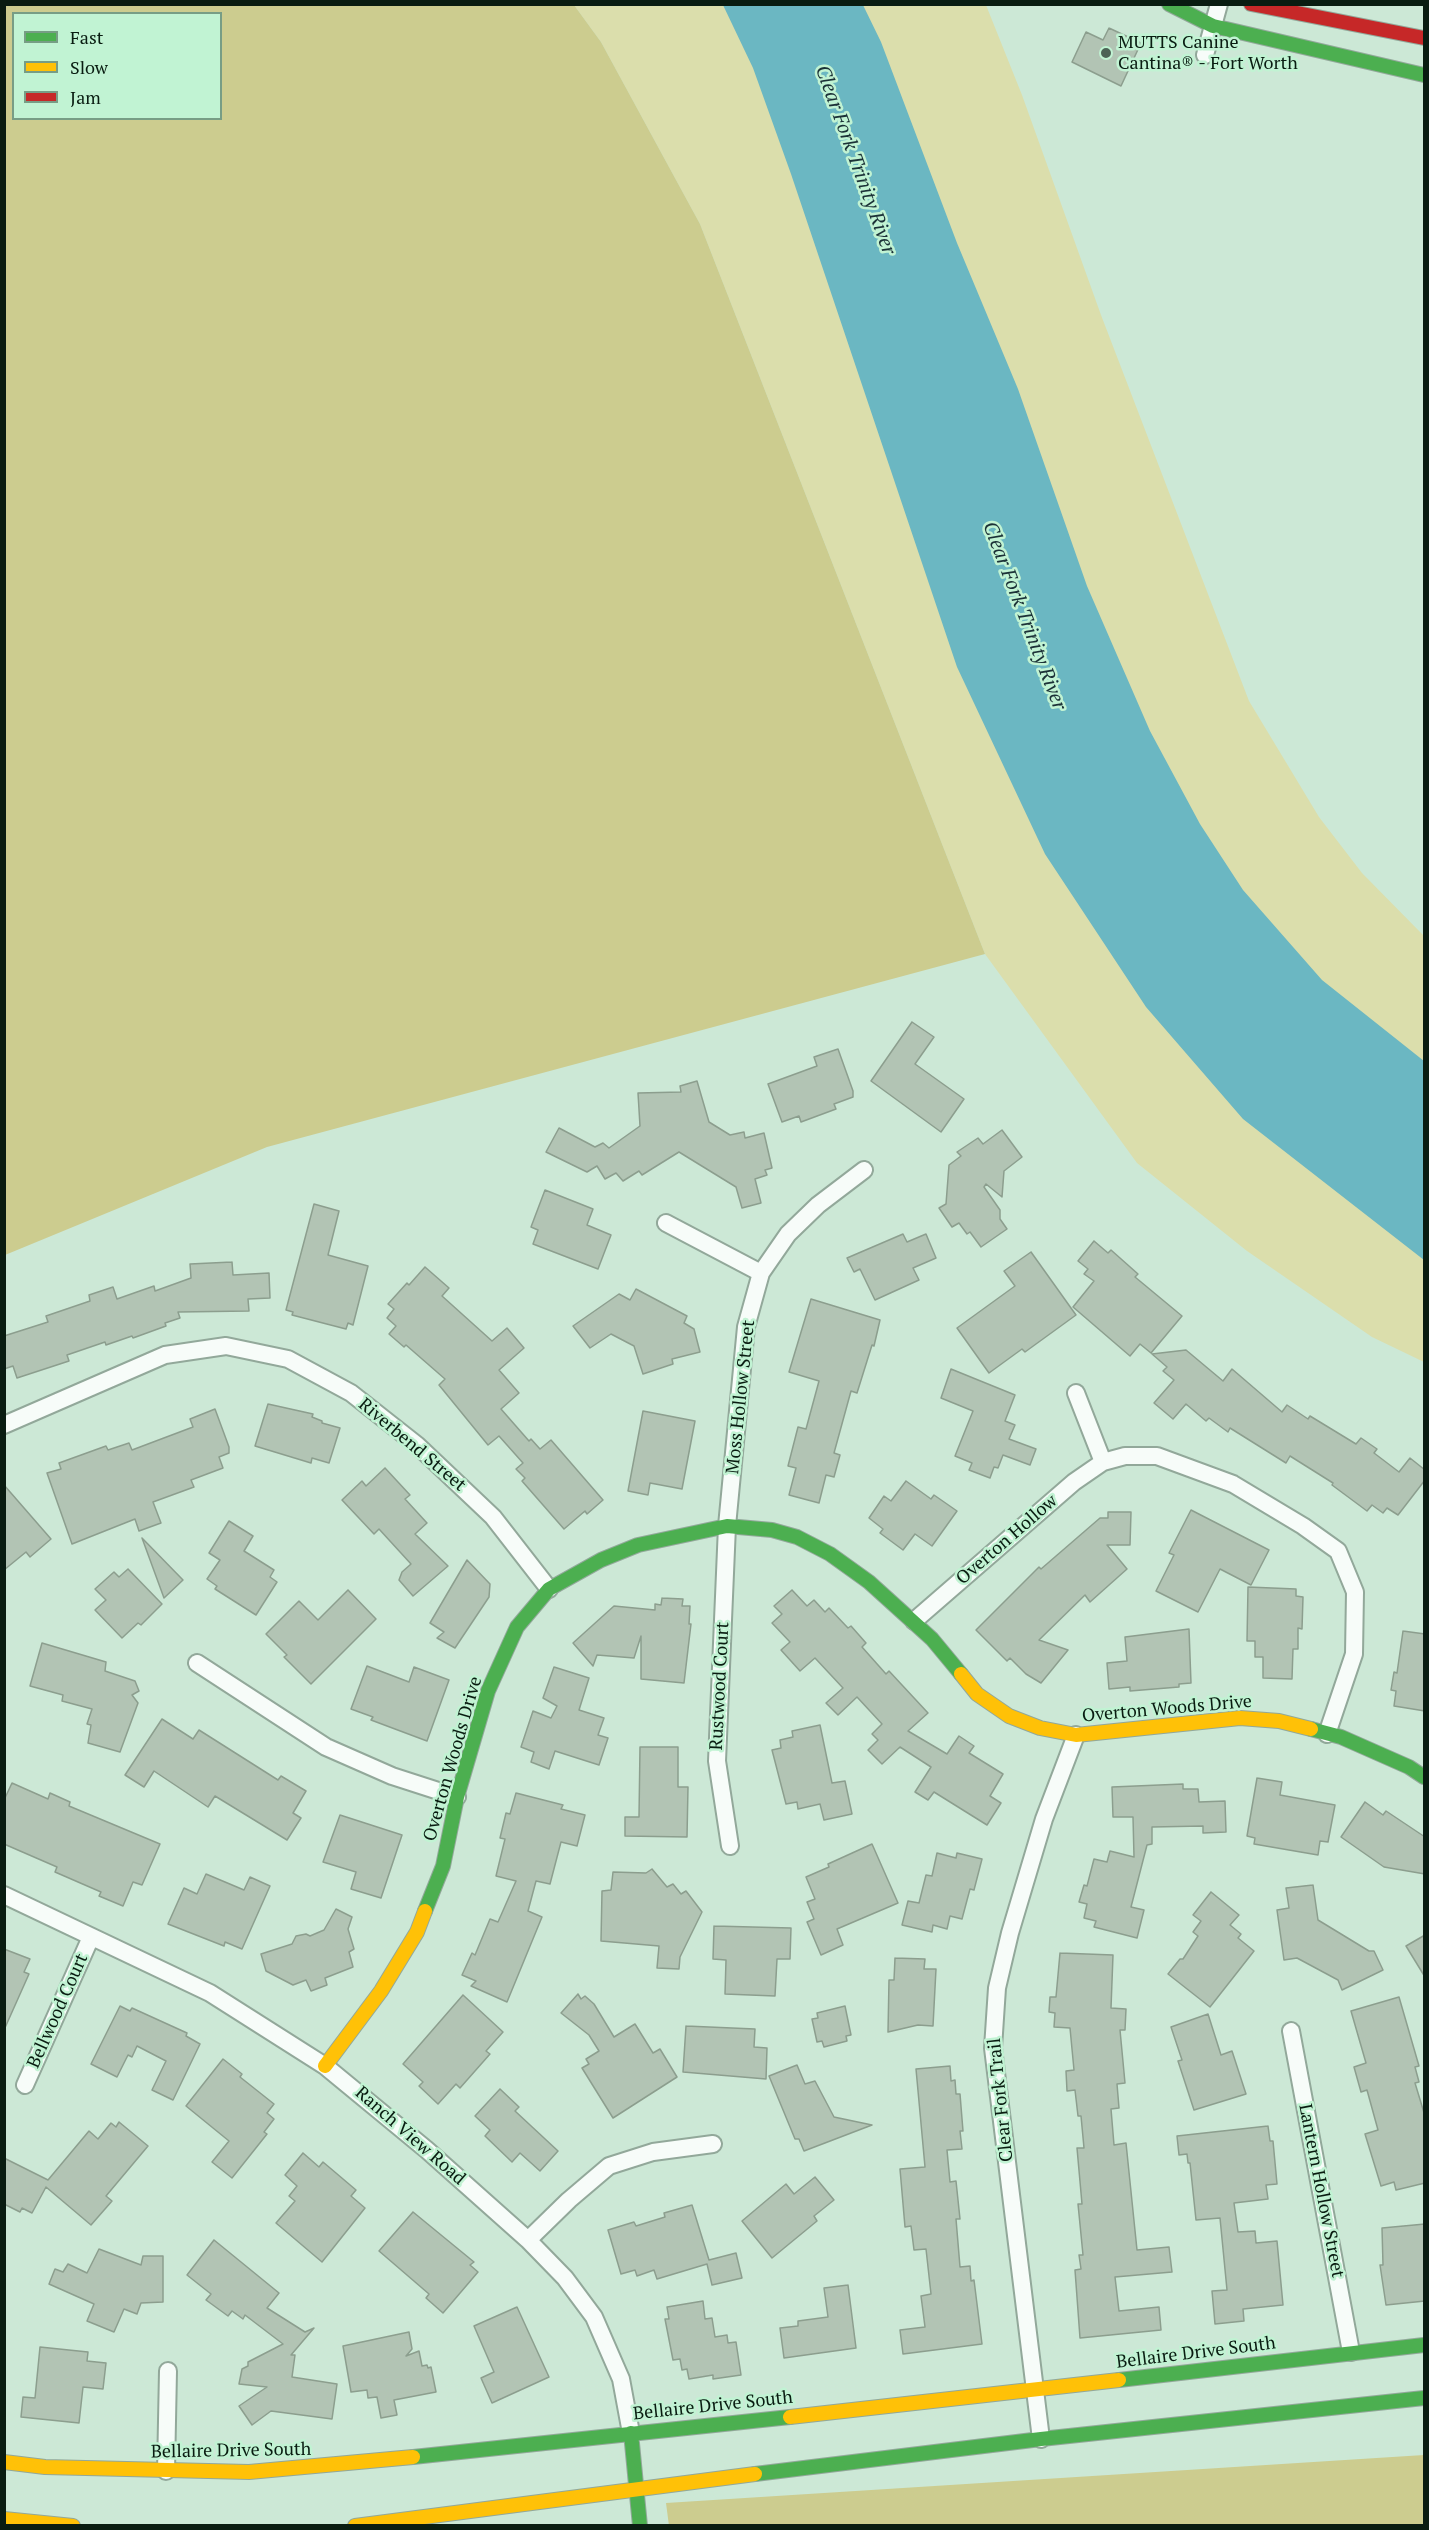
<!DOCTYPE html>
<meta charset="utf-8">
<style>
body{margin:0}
#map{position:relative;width:1429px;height:2530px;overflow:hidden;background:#cce8d6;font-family:"PT Serif",serif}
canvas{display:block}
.frame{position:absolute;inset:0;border:6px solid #091c11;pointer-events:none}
.legend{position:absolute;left:12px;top:12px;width:210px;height:108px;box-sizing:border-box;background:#c1f3d3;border:2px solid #779d85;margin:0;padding:8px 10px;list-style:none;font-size:18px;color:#091c11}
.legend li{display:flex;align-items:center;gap:12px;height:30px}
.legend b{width:30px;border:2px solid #779d85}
</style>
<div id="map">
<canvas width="1429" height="2530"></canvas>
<div class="frame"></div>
<ul class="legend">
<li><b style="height:8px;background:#4caf50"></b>Fast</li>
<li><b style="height:8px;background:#ffc107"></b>Slow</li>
<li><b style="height:8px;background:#c62828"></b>Jam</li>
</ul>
</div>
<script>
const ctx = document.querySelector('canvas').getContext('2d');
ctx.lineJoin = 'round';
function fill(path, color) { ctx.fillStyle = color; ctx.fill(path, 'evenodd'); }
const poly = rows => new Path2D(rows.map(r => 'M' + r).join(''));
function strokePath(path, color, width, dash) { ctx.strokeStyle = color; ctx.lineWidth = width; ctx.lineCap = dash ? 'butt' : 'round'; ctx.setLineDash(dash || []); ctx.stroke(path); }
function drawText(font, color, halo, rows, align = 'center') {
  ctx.font = font + ' "PT Serif",serif'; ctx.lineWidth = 5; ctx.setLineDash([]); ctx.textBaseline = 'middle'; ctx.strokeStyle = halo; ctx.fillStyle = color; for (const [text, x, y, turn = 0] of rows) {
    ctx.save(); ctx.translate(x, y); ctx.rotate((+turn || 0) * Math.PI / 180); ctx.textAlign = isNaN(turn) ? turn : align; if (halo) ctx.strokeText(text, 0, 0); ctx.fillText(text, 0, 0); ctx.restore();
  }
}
fill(poly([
 [574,5,986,5,1022,95,1101,315,1249,701,1319,817,1362,873,1424,936,1424,1362,1372,1337,1247,1251,1137,1163,985,954,700,224,601,42]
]), '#dbdeac');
fill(poly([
 [5,4,574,5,601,42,700,224,985,954,267,1147,5,1255],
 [14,14,220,14,220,118,14,118],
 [1424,2455,1424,2525,669,2526,666,2503]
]), '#cccc8f');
fill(poly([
 [723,5,863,5,881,42,957,243,1018,389,1087,586,1150,731,1200,824,1243,890,1322,980,1424,1061,1424,1260,1243,1119,1146,1007,1045,854,957,667,791,174,753,68]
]), '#6bb7c2');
const building = poly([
 [1109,28,1141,43,1121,86,1072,62,1086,32,1103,40,1109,28],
 [912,1022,934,1037,915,1064,964,1099,941,1132,871,1081,912,1022],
 [838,1049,853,1091,853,1097,834,1104,836,1109,801,1122,799,1116,782,1122,768,1084,817,1066,814,1057,838,1049],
 [697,1081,709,1122,730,1135,744,1132,745,1138,764,1133,772,1168,765,1170,767,1175,755,1179,761,1203,742,1208,736,1187,679,1152,642,1175,639,1171,623,1181,616,1173,605,1179,597,1166,587,1172,546,1152,559,1128,595,1147,603,1143,609,1148,640,1126,638,1093,681,1092,680,1086,697,1081],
 [1002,1130,1022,1157,1004,1171,1002,1197,986,1184,984,1187,1000,1210,1000,1219,1007,1229,981,1247,970,1232,967,1234,959,1223,952,1227,939,1208,946,1204,949,1165,961,1156,957,1152,978,1138,983,1144,1002,1130],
 [545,1190,593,1209,587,1225,611,1235,598,1269,533,1244,538,1230,531,1227,545,1190],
 [314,1204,339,1211,328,1255,368,1266,353,1325,348,1323,346,1329,292,1315,293,1312,286,1310,314,1204],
 [903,1234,907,1242,926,1234,936,1258,913,1268,919,1280,875,1300,860,1269,854,1272,847,1258,903,1234],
 [1094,1241,1108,1253,1111,1250,1138,1274,1135,1277,1182,1316,1151,1353,1140,1344,1130,1356,1073,1307,1094,1281,1084,1274,1088,1269,1078,1261,1094,1241],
 [1031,1252,1076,1315,1025,1352,1022,1349,989,1373,957,1328,1015,1286,1004,1271,1031,1252],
 [232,1262,233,1275,269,1273,270,1298,248,1299,249,1311,178,1312,180,1318,165,1323,166,1326,133,1338,132,1336,106,1345,105,1342,67,1355,69,1361,17,1378,13,1366,4,1369,4,1336,48,1322,46,1316,90,1301,89,1295,113,1287,117,1299,154,1286,155,1291,191,1278,190,1264,232,1262],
 [425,1267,449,1288,442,1296,492,1341,507,1328,524,1348,499,1370,519,1393,501,1409,529,1441,531,1439,540,1449,551,1440,603,1500,587,1514,585,1511,564,1529,522,1481,525,1478,516,1469,523,1463,499,1436,488,1445,439,1385,445,1379,406,1345,404,1347,389,1334,396,1326,387,1318,394,1309,388,1304,407,1283,409,1285,425,1267],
 [636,1289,687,1316,684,1323,694,1329,700,1352,672,1359,673,1364,643,1374,634,1346,611,1334,590,1348,573,1326,619,1294,630,1300,636,1289],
 [811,1299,880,1320,874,1346,872,1345,857,1393,851,1391,834,1453,840,1455,834,1477,826,1475,819,1503,789,1495,796,1468,788,1466,798,1427,806,1429,819,1381,789,1372,811,1299],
 [1186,1350,1223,1381,1232,1369,1282,1412,1287,1405,1308,1419,1310,1416,1356,1444,1361,1438,1377,1449,1374,1453,1399,1472,1410,1458,1425,1470,1425,1480,1398,1515,1387,1508,1383,1513,1372,1505,1367,1511,1332,1485,1333,1483,1290,1456,1286,1463,1230,1428,1228,1432,1209,1418,1206,1421,1186,1404,1173,1419,1154,1403,1174,1380,1163,1371,1167,1367,1152,1354,1186,1350],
 [951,1369,1015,1395,1005,1421,1015,1425,1009,1439,1036,1449,1030,1465,1003,1455,998,1468,994,1467,990,1478,969,1470,972,1463,955,1456,973,1411,941,1398,951,1369],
 [268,1404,313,1414,312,1417,322,1421,322,1423,340,1428,329,1463,312,1458,311,1463,255,1446,268,1404],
 [215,1409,229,1447,229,1453,219,1457,223,1468,191,1480,194,1487,153,1502,161,1523,139,1531,135,1519,72,1544,47,1473,61,1469,59,1463,106,1446,108,1450,129,1443,132,1450,193,1427,190,1419,215,1409],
 [643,1411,695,1421,682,1489,650,1483,648,1495,628,1491,643,1411],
 [385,1468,410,1495,405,1499,427,1523,415,1534,448,1566,413,1596,399,1580,402,1572,411,1564,379,1529,374,1534,342,1500,362,1481,366,1486,385,1468],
 [906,1481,931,1499,934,1495,957,1511,932,1546,915,1534,903,1550,880,1533,883,1529,869,1518,884,1496,891,1501,906,1481],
 [4,1485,51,1539,30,1557,26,1552,4,1570,4,1485],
 [1191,1510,1269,1550,1251,1585,1220,1569,1198,1612,1156,1591,1174,1555,1169,1553,1191,1510],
 [1108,1512,1131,1512,1130,1545,1107,1545,1127,1569,1090,1602,1085,1595,1039,1640,1068,1650,1041,1683,1026,1674,1010,1658,1007,1661,976,1630,1039,1567,1041,1569,1100,1518,1108,1518,1108,1512],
 [229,1521,253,1536,244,1551,274,1570,270,1577,277,1582,256,1615,215,1589,217,1586,207,1579,220,1560,209,1553,229,1521],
 [142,1538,183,1580,164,1598,142,1538],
 [467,1560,490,1584,489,1597,455,1648,437,1638,444,1632,430,1623,467,1560],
 [128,1569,162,1604,141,1625,138,1623,122,1638,95,1610,106,1600,95,1589,114,1572,119,1577,128,1569],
 [1248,1587,1296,1589,1296,1596,1303,1597,1302,1629,1298,1628,1298,1649,1293,1649,1292,1679,1263,1678,1263,1657,1255,1657,1255,1641,1247,1641,1248,1587],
 [348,1590,376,1619,311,1684,284,1657,287,1655,266,1634,299,1601,318,1620,348,1590],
 [792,1590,807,1606,814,1600,825,1612,829,1608,848,1628,851,1626,866,1643,862,1647,886,1674,889,1671,928,1713,908,1731,947,1754,959,1736,974,1746,969,1753,1003,1774,990,1796,1001,1803,987,1825,934,1792,928,1800,915,1792,931,1767,900,1747,882,1764,868,1750,878,1740,872,1734,882,1724,857,1697,838,1715,826,1703,843,1688,815,1658,800,1671,781,1650,790,1642,772,1623,782,1614,774,1606,792,1590],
 [662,1598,683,1599,682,1606,690,1606,689,1624,691,1624,684,1683,641,1679,641,1636,634,1658,597,1655,593,1666,573,1643,614,1606,655,1610,655,1604,661,1605,662,1598],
 [1189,1629,1191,1683,1179,1684,1179,1687,1130,1691,1130,1687,1109,1689,1107,1663,1127,1661,1125,1637,1189,1629],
 [1403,1631,1425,1634,1425,1711,1394,1706,1396,1691,1391,1690,1394,1672,1397,1673,1403,1631],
 [42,1643,106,1662,105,1671,135,1681,139,1691,132,1695,138,1703,120,1752,88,1743,91,1725,87,1724,92,1709,62,1701,63,1695,30,1686,42,1643],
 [367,1666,409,1682,414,1667,449,1680,427,1741,371,1720,373,1717,351,1709,367,1666],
 [554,1667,589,1678,579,1710,604,1718,598,1735,608,1738,599,1765,555,1751,549,1769,531,1762,534,1752,521,1747,533,1711,551,1718,557,1706,543,1698,554,1667],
 [162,1719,193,1739,199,1730,278,1780,281,1776,306,1791,293,1813,301,1818,287,1840,215,1796,208,1807,154,1771,144,1787,125,1775,162,1719],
 [820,1725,832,1783,845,1781,852,1814,824,1820,820,1804,798,1809,797,1802,786,1804,772,1750,781,1748,780,1740,793,1737,792,1731,820,1725],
 [640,1747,678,1747,678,1787,688,1787,687,1837,625,1836,625,1817,639,1817,640,1747],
 [1257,1778,1282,1782,1280,1795,1335,1805,1328,1842,1320,1841,1318,1855,1254,1844,1255,1838,1247,1836,1257,1778],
 [12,1783,48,1799,50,1793,70,1802,69,1806,160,1844,142,1885,133,1882,123,1906,99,1896,101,1892,55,1872,57,1867,4,1844,4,1800,12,1783],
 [1183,1784,1183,1789,1198,1789,1199,1802,1225,1801,1226,1832,1203,1833,1203,1826,1152,1827,1152,1844,1147,1845,1131,1907,1144,1910,1137,1938,1094,1927,1096,1921,1084,1918,1087,1904,1079,1902,1084,1885,1087,1886,1094,1859,1107,1862,1110,1851,1134,1857,1133,1817,1113,1817,1112,1787,1183,1784],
 [516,1793,563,1805,561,1809,585,1815,577,1846,561,1842,550,1884,536,1881,528,1911,542,1917,507,2002,471,1986,476,1981,462,1975,472,1953,475,1955,490,1919,498,1922,516,1881,496,1876,505,1839,500,1838,506,1813,510,1814,516,1793],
 [1365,1802,1383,1815,1386,1811,1425,1837,1425,1874,1384,1867,1341,1837,1365,1802],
 [340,1815,402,1835,381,1898,351,1889,356,1872,323,1862,340,1815],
 [872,1844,898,1903,837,1929,843,1945,821,1955,807,1922,814,1919,807,1902,815,1899,806,1877,829,1867,828,1864,872,1844],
 [937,1853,956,1858,957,1853,982,1859,974,1890,970,1889,962,1919,950,1916,947,1929,933,1925,932,1932,902,1925,908,1901,919,1903,926,1875,932,1876,937,1853],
 [652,1869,667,1887,673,1884,681,1894,686,1891,702,1912,680,1957,679,1969,657,1968,659,1946,601,1941,602,1891,611,1890,613,1872,646,1873,652,1869],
 [206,1874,244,1890,250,1877,270,1886,242,1949,225,1942,224,1946,168,1924,184,1888,197,1894,206,1874],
 [1313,1885,1318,1920,1369,1951,1374,1951,1383,1970,1342,1990,1338,1980,1297,1958,1284,1960,1277,1910,1289,1908,1286,1888,1313,1885],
 [1211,1892,1239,1915,1230,1925,1241,1934,1238,1938,1254,1951,1210,2007,1168,1974,1180,1959,1183,1959,1198,1936,1193,1932,1201,1921,1193,1915,1211,1892],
 [336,1909,352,1917,348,1929,354,1949,349,1952,353,1967,325,1978,327,1985,311,1991,306,1980,293,1985,266,1971,261,1954,292,1944,296,1936,306,1934,310,1936,324,1930,336,1909],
 [714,1926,791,1928,790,1959,777,1959,775,1996,725,1994,726,1960,713,1959,714,1926],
 [1425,1935,1425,1977,1406,1946,1425,1935],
 [4,1949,30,1959,24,1972,29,1974,4,2030,4,1949],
 [1060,1953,1113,1955,1111,2008,1126,2009,1125,2030,1120,2030,1125,2083,1117,2084,1119,2108,1111,2109,1114,2145,1126,2143,1137,2250,1169,2247,1172,2272,1115,2277,1119,2311,1159,2307,1161,2330,1080,2338,1075,2270,1081,2269,1079,2255,1083,2255,1078,2204,1082,2204,1077,2148,1084,2148,1081,2116,1078,2116,1075,2090,1067,2091,1066,2071,1074,2070,1070,2028,1054,2027,1055,2013,1049,2012,1050,1997,1056,1997,1060,1953],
 [895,1958,925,1959,924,1969,936,1969,933,2026,918,2025,888,2032,889,1980,894,1980,895,1958],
 [578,1994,581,1999,585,1996,594,2004,614,2037,635,2024,653,2053,660,2049,677,2077,613,2118,582,2068,589,2064,586,2059,599,2051,589,2035,561,2013,578,1994],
 [463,1995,503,2032,486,2051,490,2054,460,2088,456,2084,438,2104,419,2086,423,2082,403,2064,463,1995],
 [1399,1997,1419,2066,1415,2067,1419,2082,1415,2083,1425,2116,1425,2183,1396,2190,1394,2182,1381,2186,1365,2134,1378,2130,1367,2090,1361,2092,1354,2067,1366,2063,1351,2011,1399,1997],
 [120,2006,130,2011,132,2008,187,2033,186,2036,200,2044,173,2100,152,2090,166,2061,137,2046,132,2057,128,2055,117,2077,91,2064,120,2006],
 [845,2006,851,2035,846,2036,847,2041,824,2047,822,2041,817,2042,812,2019,818,2018,817,2013,845,2006],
 [1208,2014,1221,2055,1232,2051,1246,2094,1194,2110,1178,2061,1182,2060,1171,2027,1208,2014],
 [686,2026,755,2029,754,2047,767,2048,766,2079,683,2072,686,2026],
 [223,2059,242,2074,240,2077,274,2104,267,2113,274,2119,264,2132,267,2134,232,2178,212,2162,229,2141,186,2106,223,2059],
 [797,2065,805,2084,815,2081,834,2117,872,2125,804,2151,799,2139,795,2139,769,2076,797,2065],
 [950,2066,951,2081,955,2080,956,2094,960,2094,963,2131,960,2131,962,2149,947,2150,950,2182,956,2181,960,2219,956,2219,960,2267,970,2266,971,2281,974,2280,982,2344,903,2354,900,2330,925,2327,921,2296,931,2294,926,2249,914,2250,911,2226,905,2227,900,2169,925,2167,916,2069,950,2066],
 [500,2089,519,2107,515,2111,558,2151,540,2171,520,2153,512,2162,485,2136,490,2130,475,2116,500,2089],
 [119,2122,148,2146,106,2196,112,2201,91,2225,46,2187,32,2213,22,2208,20,2212,4,2204,4,2158,48,2180,89,2131,98,2139,111,2123,116,2127,119,2122],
 [1268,2126,1270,2141,1273,2141,1277,2184,1266,2185,1268,2199,1234,2203,1238,2232,1255,2231,1256,2243,1277,2241,1283,2305,1243,2309,1244,2321,1215,2324,1212,2291,1227,2290,1220,2218,1196,2220,1190,2163,1188,2163,1187,2154,1179,2155,1177,2136,1268,2126],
 [303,2153,319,2167,323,2162,356,2190,351,2196,365,2208,322,2262,276,2223,295,2201,289,2196,297,2186,285,2175,303,2153],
 [815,2177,834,2200,814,2216,817,2221,772,2258,742,2221,786,2184,794,2194,815,2177],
 [692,2205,709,2260,736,2253,742,2278,712,2285,707,2264,657,2279,654,2270,637,2276,635,2270,621,2274,608,2230,634,2222,636,2226,665,2217,664,2213,692,2205],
 [413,2212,474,2262,470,2265,478,2272,443,2313,426,2298,429,2294,379,2251,413,2212],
 [1425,2224,1425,2301,1386,2305,1380,2265,1383,2265,1382,2228,1425,2224],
 [214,2240,279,2293,267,2308,305,2332,314,2328,291,2355,295,2355,292,2377,337,2384,332,2419,271,2411,252,2425,239,2406,267,2387,239,2384,242,2369,248,2366,248,2362,283,2344,245,2315,243,2319,232,2311,228,2316,206,2300,211,2294,187,2275,214,2240],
 [99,2249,141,2265,143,2256,163,2256,163,2302,141,2303,137,2314,124,2309,114,2332,87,2321,94,2304,49,2284,55,2269,63,2272,68,2264,87,2273,99,2249],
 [848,2285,856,2348,784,2358,780,2328,798,2326,798,2321,828,2317,824,2288,848,2285],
 [703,2301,705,2319,712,2318,715,2337,727,2335,728,2343,736,2342,741,2375,713,2379,713,2375,689,2379,687,2369,682,2370,680,2359,673,2360,665,2319,669,2319,667,2307,703,2301],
 [517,2307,549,2377,492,2403,481,2378,494,2372,474,2326,517,2307],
 [409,2332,412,2349,406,2356,419,2351,422,2366,427,2365,428,2368,431,2367,436,2392,394,2400,397,2415,381,2418,377,2397,368,2398,367,2390,351,2392,343,2346,409,2332],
 [40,2347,88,2352,87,2361,106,2363,103,2389,83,2387,79,2423,21,2417,23,2397,35,2398,40,2347]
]);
fill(building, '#b2c4b4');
strokePath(building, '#8c9e8e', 1.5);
const street = poly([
 [1205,55,1219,4],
 [666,1223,761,1273],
 [1076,1393,1103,1462],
 [4,1425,165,1355,226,1346,288,1359,351,1393,417,1445,493,1517,549,1589],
 [914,1621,1074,1482,1103,1462,1125,1456,1157,1456,1233,1484,1303,1526,1338,1551,1355,1592,1354,1654,1327,1734],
 [197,1663,326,1747,392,1776,457,1797],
 [730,1846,717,1761,727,1526,746,1327,761,1273,788,1234,818,1205,864,1170],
 [4,1895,210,1993,325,2066,427,2150,528,2240,565,2278,594,2317,621,2379,631,2433],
 [1291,2031,1351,2352],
 [25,2085,91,1937],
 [528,2240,569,2200,609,2166,653,2152,713,2144],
 [1041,2439,993,2048,997,1988,1010,1933,1044,1819,1076,1735],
 [166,2471,168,2371]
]);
const fast = poly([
 [1169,4,1213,26,1424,75],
 [1311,1729,1341,1737,1409,1767,1424,1777],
 [425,1911,443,1866,457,1797,488,1691,517,1627,549,1589,601,1560,638,1545,727,1526,772,1530,797,1537,830,1554,869,1582,932,1639,961,1674],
 [1119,2380,1424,2345],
 [631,2433,640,2526],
 [413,2457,790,2417],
 [755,2474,1041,2439,1424,2398]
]);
const slow = poly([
 [961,1674,977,1694,1009,1716,1040,1728,1076,1735,1240,1718,1279,1721,1311,1729],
 [325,2066,381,1991,417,1932,425,1911],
 [790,2417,1119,2380],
 [4,2462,45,2467,249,2472,413,2457],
 [4,2519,73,2526],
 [355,2526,755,2474]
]);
const jam = poly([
 [1251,4,1424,38]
]);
strokePath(street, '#92a89a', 20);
strokePath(fast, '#92a89a', 16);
strokePath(slow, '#92a89a', 16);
strokePath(jam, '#92a89a', 16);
strokePath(street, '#f7fcf9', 16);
strokePath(fast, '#4caf50', 14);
strokePath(slow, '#ffc107', 14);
strokePath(jam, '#c62828', 14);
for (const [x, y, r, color] of [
 [1106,53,6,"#4d6356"]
]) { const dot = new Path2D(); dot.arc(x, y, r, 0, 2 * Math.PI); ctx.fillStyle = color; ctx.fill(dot); strokePath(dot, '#c1f3d3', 2); }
drawText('18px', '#091c11', '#c1f3d3', [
 ["MUTTS Canine",1118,43],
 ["Cantina® - Fort Worth",1118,64]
], 'left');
drawText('18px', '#091c11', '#c1f3d3', [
 ["Moss Hollow Street",741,1397,-84],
 ["Riverbend Street",412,1445,40],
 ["Overton Hollow",1007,1540,-41],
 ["Rustwood Court",720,1686,-87],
 ["Overton Woods Drive",1167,1709,-5],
 ["Overton Woods Drive",453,1759,-74],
 ["Bellwood Court",58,2011,-66],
 ["Clear Fork Trail",1001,2100,-96],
 ["Ranch View Road",410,2136,41],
 ["Lantern Hollow Street",1321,2191,79],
 ["Bellaire Drive South",1196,2353,-7],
 ["Bellaire Drive South",713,2406,-6],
 ["Bellaire Drive South",231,2451,-1]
]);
drawText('italic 20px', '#1b3137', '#c1f3d3', [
 ["Clear Fork Trinity River",855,160,70],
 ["Clear Fork Trinity River",1024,616,69]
]);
</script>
